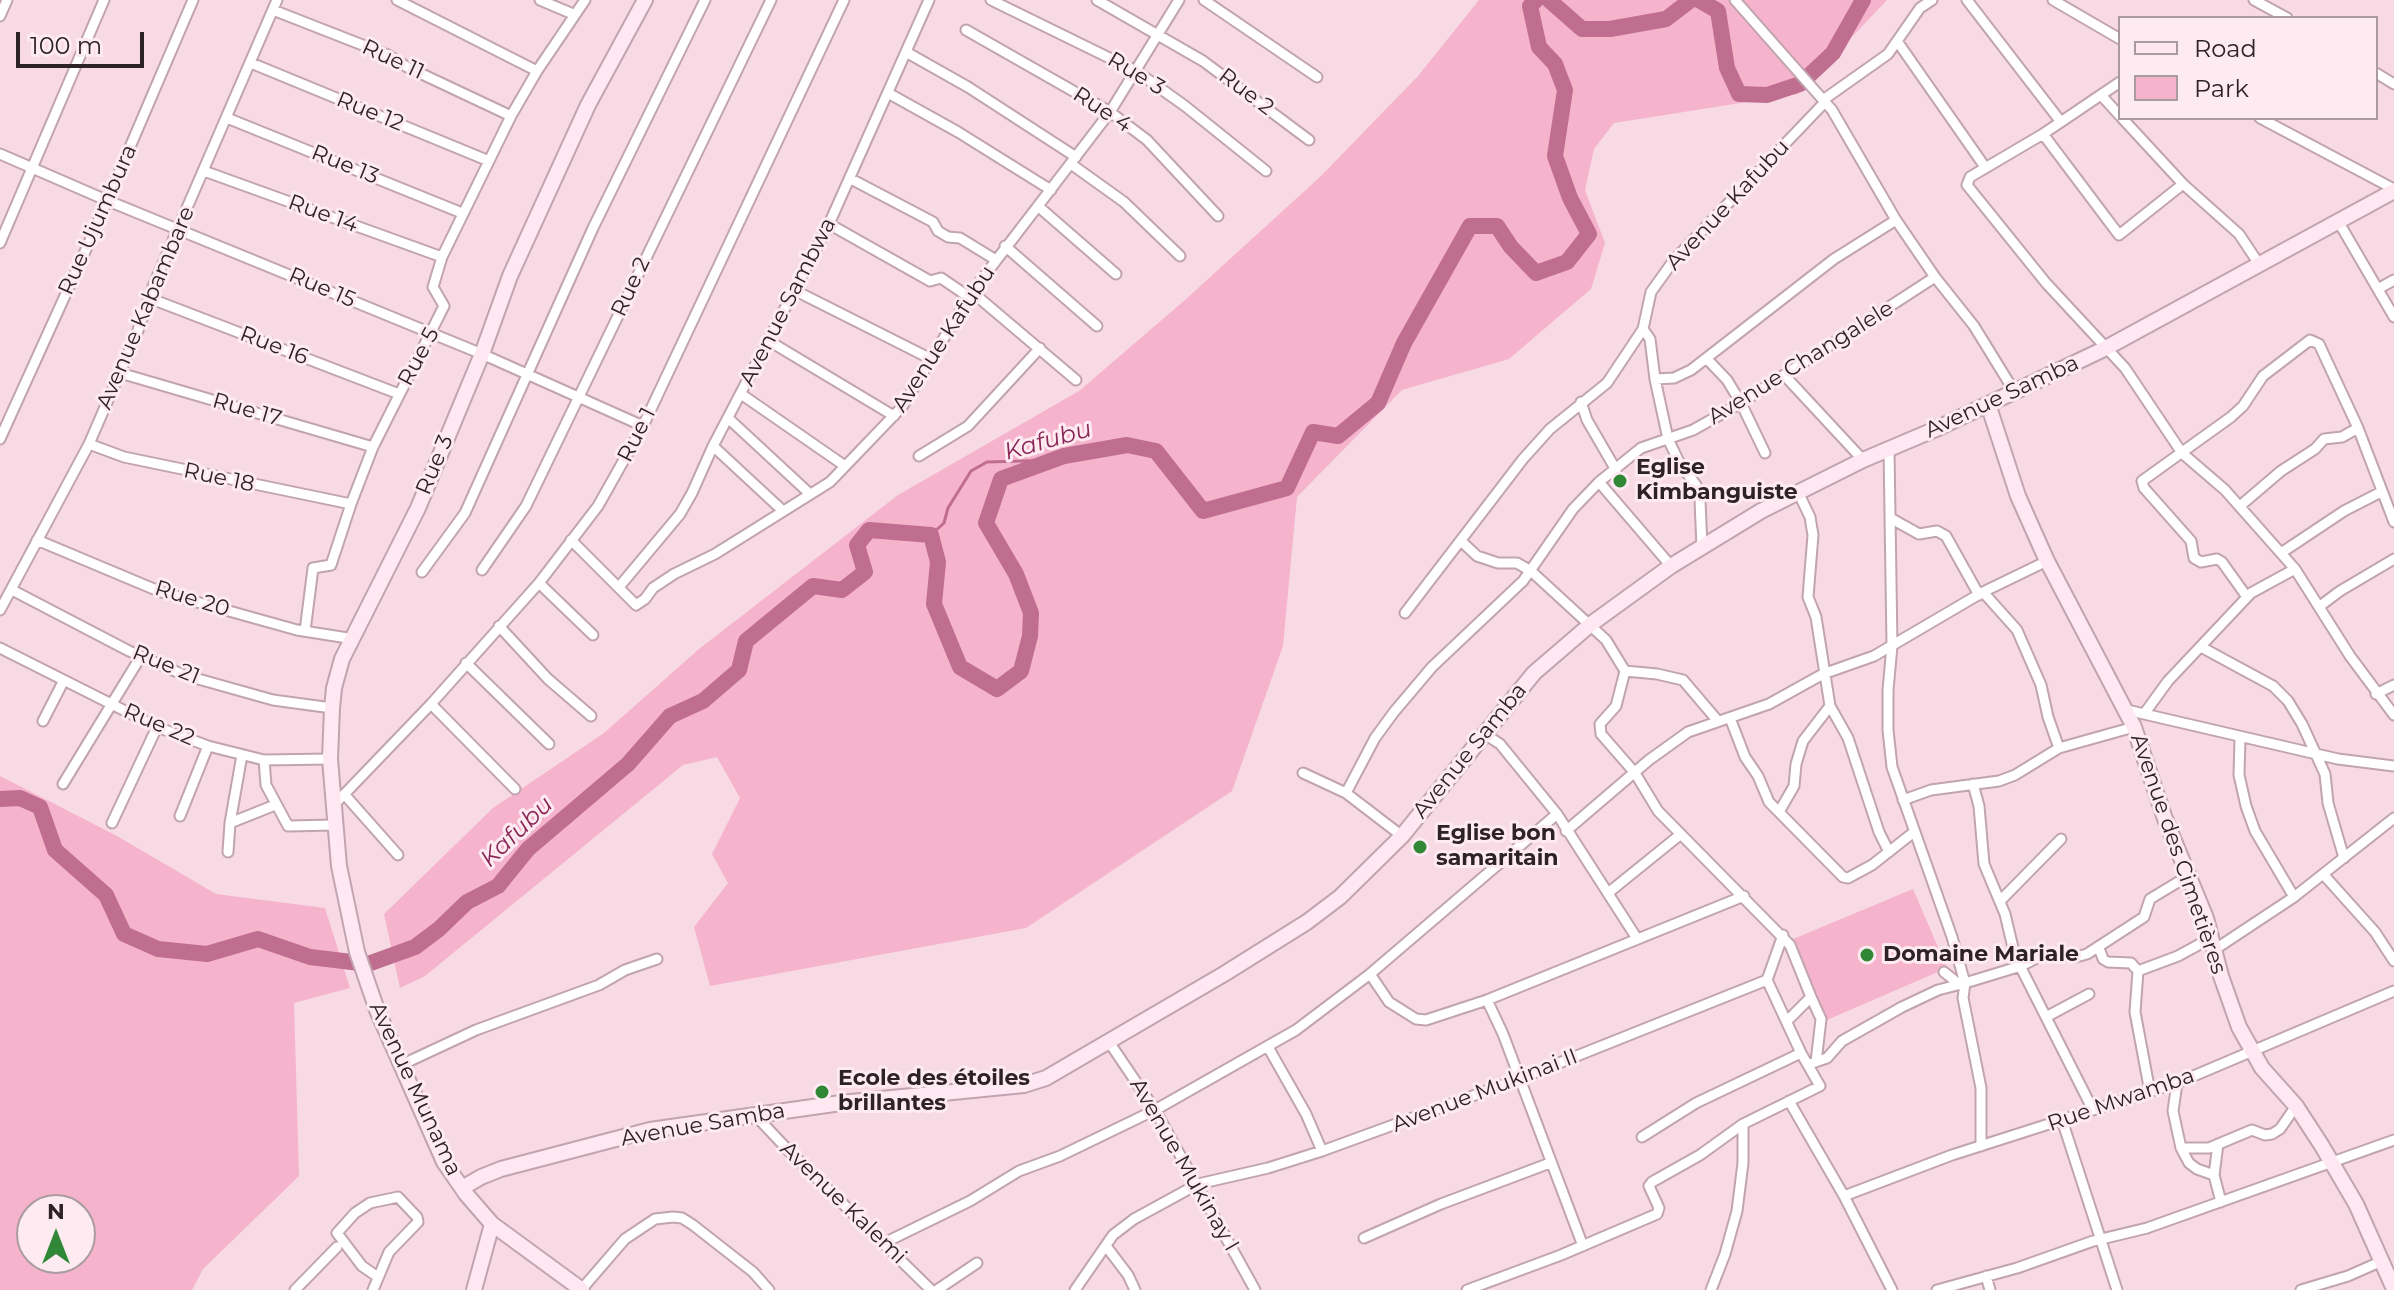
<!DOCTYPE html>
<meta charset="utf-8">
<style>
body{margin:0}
#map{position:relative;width:2394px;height:1290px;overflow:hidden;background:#f8dae5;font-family:Montserrat,sans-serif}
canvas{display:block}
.legend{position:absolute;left:2118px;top:16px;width:260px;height:104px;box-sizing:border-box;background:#feebf1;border:2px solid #aa9ba0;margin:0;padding:10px 14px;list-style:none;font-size:24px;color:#2d2226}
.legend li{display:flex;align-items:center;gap:16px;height:40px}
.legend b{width:40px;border:2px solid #aa9ba0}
.north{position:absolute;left:16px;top:1194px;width:80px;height:80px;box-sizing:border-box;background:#feebf1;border:2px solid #aa9ba0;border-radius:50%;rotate:0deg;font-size:22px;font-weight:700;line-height:32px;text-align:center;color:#2d2226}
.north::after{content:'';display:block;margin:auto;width:28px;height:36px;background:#308736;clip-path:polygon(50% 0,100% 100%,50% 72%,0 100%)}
.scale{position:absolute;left:16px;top:32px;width:128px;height:36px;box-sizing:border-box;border:4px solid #2d2226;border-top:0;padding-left:10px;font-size:24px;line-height:28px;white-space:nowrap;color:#2d2226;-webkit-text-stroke:6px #feebf1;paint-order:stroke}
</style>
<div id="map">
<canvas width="2394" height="1290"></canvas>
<ul class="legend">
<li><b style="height:10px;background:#ffe8f1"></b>Road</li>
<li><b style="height:22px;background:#f5b3cc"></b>Park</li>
</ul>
<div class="north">N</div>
<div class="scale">100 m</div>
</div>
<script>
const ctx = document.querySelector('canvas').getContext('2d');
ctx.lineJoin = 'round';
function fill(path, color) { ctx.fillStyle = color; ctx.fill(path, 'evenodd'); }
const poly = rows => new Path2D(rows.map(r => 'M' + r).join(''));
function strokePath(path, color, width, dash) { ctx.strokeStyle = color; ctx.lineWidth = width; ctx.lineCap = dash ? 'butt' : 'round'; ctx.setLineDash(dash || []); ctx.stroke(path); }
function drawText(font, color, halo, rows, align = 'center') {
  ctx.font = font + ' Montserrat,sans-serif'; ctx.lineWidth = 6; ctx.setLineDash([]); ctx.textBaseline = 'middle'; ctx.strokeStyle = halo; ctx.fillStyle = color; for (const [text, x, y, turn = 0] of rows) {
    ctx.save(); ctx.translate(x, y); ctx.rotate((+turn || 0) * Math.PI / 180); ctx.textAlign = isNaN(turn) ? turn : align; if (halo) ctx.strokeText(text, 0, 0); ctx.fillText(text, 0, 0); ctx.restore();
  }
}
fill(poly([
 [1479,0,1887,0,1798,94,1614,123,1594,149,1585,190,1605,243,1591,289,1509,359,1402,390,1297,497,1283,646,1232,791,1026,928,710,986,694,927,728,883,712,854,740,798,717,757,683,765,425,976,400,988,384,914,493,808,604,733,699,649,898,495,1079,391,1185,300,1321,176,1418,76],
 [0,776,117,836,216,894,325,908,350,988,294,1003,299,1176,203,1269,192,1290,0,1290],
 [80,1210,80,1258,32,1258,32,1210],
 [1913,889,1947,968,1820,1023,1786,942]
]), '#f5b3cc');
strokePath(poly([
 [931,535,944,523,948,508,971,471,987,462,1056,460]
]), '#bf6e8f', 3);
strokePath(poly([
 [1549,0,1582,29,1610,29,1666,19,1691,0],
 [1699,0,1718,11,1727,68,1739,94,1767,95,1800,84,1833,53,1863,0],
 [0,799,20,798,40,807,55,850,106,895,124,934,158,949,207,954,258,939,310,957,368,964,415,947,439,929,467,902,498,886,528,849,628,764,670,716,703,701,739,670,746,641,813,586,842,590,865,572,857,545,869,530,931,535,938,562,934,604,960,667,997,689,1021,671,1030,636,1031,613,1016,574,986,523,1001,479,1064,456,1127,445,1156,451,1203,511,1287,488,1313,432,1338,436,1378,403,1404,343,1470,226,1497,226,1511,247,1536,273,1567,262,1589,234,1570,198,1555,156,1565,90,1555,64,1539,47,1530,6,1536,0]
]), '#bf6e8f', 16);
const street = poly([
 [397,0,537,71],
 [540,0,573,14],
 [991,0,1136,71,1185,106,1266,171],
 [1097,0,1203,61,1309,140],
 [1204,0,1317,77],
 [1735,0,1832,110,1896,220,1935,277,1974,326,2014,391],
 [1967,0,2061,122],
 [2053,0,2120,39],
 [2254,0,2287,18],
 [273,10,388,55,407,67,511,116],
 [0,16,7,0],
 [966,30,1110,112,1147,140,1218,216],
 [1897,41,1985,167],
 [906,52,968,87,1076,157],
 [251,63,489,161],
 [2376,73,2394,84],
 [2120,82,2043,134,1970,177,1967,185,2046,283,2125,368,2182,453,2225,490,2295,569,2350,656,2394,715],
 [888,93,958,132,1051,190],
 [2101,95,2120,116],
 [1823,100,1888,54,1920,8,1932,0],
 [227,118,462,213],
 [2122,118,2183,184,2239,234,2259,264],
 [2260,118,2394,189],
 [2043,134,2119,235,2183,184],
 [0,154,106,200,482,354,643,426],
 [1071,164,1124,202,1180,256],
 [204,171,442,257],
 [851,179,933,222,938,231,948,237,960,238,996,260],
 [1039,207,1116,274],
 [2338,221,2394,317],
 [829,224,930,281,941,278,969,297],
 [0,243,104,0],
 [1005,246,1097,326],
 [2378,289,2394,280],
 [796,291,931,359],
 [972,292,1076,380],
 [149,298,399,394],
 [1643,329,1650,339,1655,379,1668,439,1680,464,1696,485,1700,500,1702,548],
 [769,341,894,416],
 [1707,359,1727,380,1741,403,1765,453],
 [120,373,373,447],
 [1785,376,1863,460],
 [1655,379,1674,378,1691,370,1834,259,1896,220],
 [741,394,845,466],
 [1581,402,1587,420,1616,470],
 [728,418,810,494],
 [0,439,88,245,193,0],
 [89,444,124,457,351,504],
 [713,446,782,510],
 [1889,449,1892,646,1888,690,1888,730,1892,767,1952,937,1965,983,2021,966,2037,958,2051,955,2076,957,2087,954,2144,917,2150,899,2188,876],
 [919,456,968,426,1040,348],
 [1599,482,1671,566],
 [1798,492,1810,517,1813,535,1808,597,1816,617,1830,706,1848,738,1879,832,1889,852],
 [2240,506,2281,471,2315,449,2324,439,2342,437,2358,428],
 [1892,519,1919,534,1937,531,1946,536,1979,595],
 [37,540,161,592,193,601,297,630,354,639],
 [571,540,636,605,645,599,653,588,674,574,715,554,830,482,902,407,972,292,1110,112,1179,0],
 [1461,541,1477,556,1498,563,1517,563,1531,571,1606,640,1625,671,1616,706,1600,724,1601,734,1635,773,1658,811,1790,945,1811,997,1787,1021],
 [2281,553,2344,511,2381,492],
 [482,570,526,506,771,0],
 [422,572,465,513,593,228,705,0],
 [539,583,593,635],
 [619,587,680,514,692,493,713,446,829,224,929,0],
 [12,590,129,651,184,675,273,700,332,708],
 [1983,592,2017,630,2041,685,2048,717,2059,748],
 [2247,597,2222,562,2217,559,2201,562,2194,558,2191,541,2144,488,2142,481,2231,417,2243,406,2263,376,2310,340,2319,344,2358,428,2394,522],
 [2320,606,2340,591,2394,559],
 [0,610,89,444,137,333,154,284,277,0],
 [1405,613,1523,459,1550,429,1607,383,1643,329,1651,292,1674,260,1825,102],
 [499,626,548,679,591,716],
 [305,631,313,568,331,565,351,504,373,447,444,306,433,287,442,257,511,116,537,71,585,0],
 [2201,647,2273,686,2288,701,2302,724,2325,774,2328,803,2344,858],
 [0,648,157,727,208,746,264,760,330,759],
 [466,663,549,744],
 [1625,671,1657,674,1683,680,1717,720],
 [2376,694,2394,685],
 [431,704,515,789],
 [2127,710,2338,759,2394,766],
 [2144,714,2168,681,2251,593,2295,569],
 [1730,718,1745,757,1758,776,1769,802,1843,877,1848,878,1872,865,1914,832],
 [43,721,63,682],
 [1483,733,1500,744,1557,814,1636,937],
 [2240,738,2239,775,2246,806,2255,831,2294,897],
 [264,760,266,785,288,826,335,825],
 [1303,773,1346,793,1402,836],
 [63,784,141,656],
 [1973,784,1979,806,1984,864,2005,914,2015,956,2093,1110],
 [1346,793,1375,738,1394,712,1432,667,1523,581,1573,509,1599,482,1641,448,1693,430,1741,403,1935,277],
 [344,794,398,855],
 [1903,800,1931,790,1999,781,2015,775,2059,748,2134,727],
 [333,806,431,704,539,583,598,506,643,426,844,0],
 [1779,812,1794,786,1796,764,1803,741,1830,706],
 [180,816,208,746],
 [112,823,157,727],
 [230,823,275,805],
 [1566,831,1649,760,1688,732,1769,704,1823,674,1874,656,1983,592,2047,561],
 [228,852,230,823,242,755],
 [2323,874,2375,932,2394,961],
 [1608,893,1681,834],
 [2000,901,2061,839],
 [2099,948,2103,959,2108,962,2131,963,2138,971],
 [2214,950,2294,897,2394,818],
 [2138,971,2135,1012,2150,1092],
 [2138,971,2178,956,2211,938],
 [1944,972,1959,984],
 [1370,974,1389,1002,1416,1019,1426,1020,1487,1000,1744,896],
 [1811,997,1821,1019,1816,1062],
 [1487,1000,1503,1034,1583,1246],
 [2046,1017,2089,994],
 [1109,1042,1155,1110,1255,1290],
 [1268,1047,1306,1114,1322,1151],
 [1809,1064,1827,1058,1842,1041,1902,1007,1938,990,1965,983,1963,998,1981,1088,1981,1146],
 [401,1065,476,1030,599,985,625,970,657,959],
 [2177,1083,2173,1111,2181,1148,2189,1163,2197,1169,2214,1175],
 [1789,1101,1844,1196,1892,1290],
 [755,1115,788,1150,931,1290],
 [2062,1120,2117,1290],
 [1642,1137,1696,1103,1801,1053],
 [2218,1144,2214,1175,2221,1202],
 [2181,1148,2209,1148,2252,1130,2265,1135,2272,1134,2280,1129,2296,1106],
 [1844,1196,1952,1155,2177,1083,2394,991],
 [1364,1238,1441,1204,1550,1163],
 [884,1243,970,1201,1019,1171,1060,1156,1155,1110,1296,1030,1370,974,1557,814],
 [1106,1246,1128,1275,1135,1290],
 [1986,1276,1990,1290],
 [295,1290,337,1247],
 [373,1290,389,1252,418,1222,417,1217,398,1197,370,1203,355,1213,337,1233,362,1266,378,1277],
 [581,1290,625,1239,655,1219,673,1217,682,1218,693,1225,753,1272,769,1290],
 [937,1290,977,1263],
 [1075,1290,1113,1235,1134,1219,1198,1184,1268,1168,1322,1151,1519,1079,1767,980],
 [1467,1290,1561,1255,1657,1214,1659,1208,1649,1186,1652,1182,1700,1155,1743,1124,1820,1086,1801,1053,1767,980,1783,935],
 [1711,1290,1725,1254,1737,1211,1743,1163,1743,1124],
 [1937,1290,2017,1268,2093,1241,2147,1228,2394,1140],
 [2301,1290,2348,1276,2382,1261]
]);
const secondary = poly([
 [1988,404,2018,496,2047,561,2134,727,2165,819,2206,918,2221,976,2239,1027,2262,1068,2296,1106,2322,1146,2356,1204,2394,1289],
 [462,1188,481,1177,501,1169,650,1130,841,1103,1024,1085,1046,1078,1224,974,1307,922,1340,897,1402,836,1534,673,1591,624,1671,566,1761,511,1863,460,1936,429,2104,349,2394,191],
 [474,1290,492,1224],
 [582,1290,492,1224,466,1194,444,1162,377,1010,357,952,339,866,330,759,332,708,334,688,342,659,418,508,482,354,510,276,588,105,645,0]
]);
strokePath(street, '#c1a4af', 13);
strokePath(secondary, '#c1a4af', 18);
strokePath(street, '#fff', 9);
strokePath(secondary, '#ffe8f1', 14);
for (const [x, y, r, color] of [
 [1620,481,8,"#308736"],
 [1420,847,8,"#308736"],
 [1867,955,8,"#308736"],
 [822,1092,8,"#308736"]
]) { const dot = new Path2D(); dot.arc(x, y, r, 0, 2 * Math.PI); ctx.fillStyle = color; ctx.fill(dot); strokePath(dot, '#feebf1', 3); }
drawText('22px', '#2d2226', '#feebf1', [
 ["Rue 11",393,60,25],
 ["Rue 3",1136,74,31],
 ["Rue 2",1246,92,37],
 ["Rue 4",1102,110,33],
 ["Rue 12",370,112,22],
 ["Rue 13",345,165,22],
 ["Avenue Kafubu",1728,205,-47],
 ["Rue 14",323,214,20],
 ["Rue Ujumbura",98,220,-66],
 ["Rue 2",631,287,-65],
 ["Rue 15",322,288,23],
 ["Avenue Sambwa",788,302,-63],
 ["Avenue Kabambare",146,308,-67],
 ["Avenue Kafubu",944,339,-57],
 ["Rue 16",274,346,21],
 ["Rue 5",419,357,-62],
 ["Avenue Changalele",1801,363,-32],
 ["Avenue Samba",2002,397,-25],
 ["Rue 17",247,410,16],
 ["Rue 1",637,435,-63],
 ["Rue 3",435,465,-67],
 ["Rue 18",219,478,12],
 ["Rue 20",192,599,17],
 ["Rue 21",166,665,22],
 ["Rue 22",159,725,23],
 ["Avenue Samba",1470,751,-51],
 ["Avenue des Cimetières",2178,854,71],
 ["Avenue Munama",415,1089,65],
 ["Avenue Mukinai II",1485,1091,-21],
 ["Rue Mwamba",2121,1100,-19],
 ["Avenue Samba",703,1125,-10],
 ["Avenue Mukinay I",1184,1165,60],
 ["Avenue Kalemi",843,1203,44]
]);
drawText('bold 22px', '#2d2226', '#feebf1', [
 ["Eglise",1636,468],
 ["Kimbanguiste",1636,493],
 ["Eglise bon",1436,834],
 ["samaritain",1436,859],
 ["Domaine Mariale",1883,955],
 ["Ecole des étoiles",838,1079],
 ["brillantes",838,1104]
], 'left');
drawText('italic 24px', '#892757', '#feebf1', [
 ["Kafubu",1048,441,-16],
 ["Kafubu",517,832,-44]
]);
</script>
